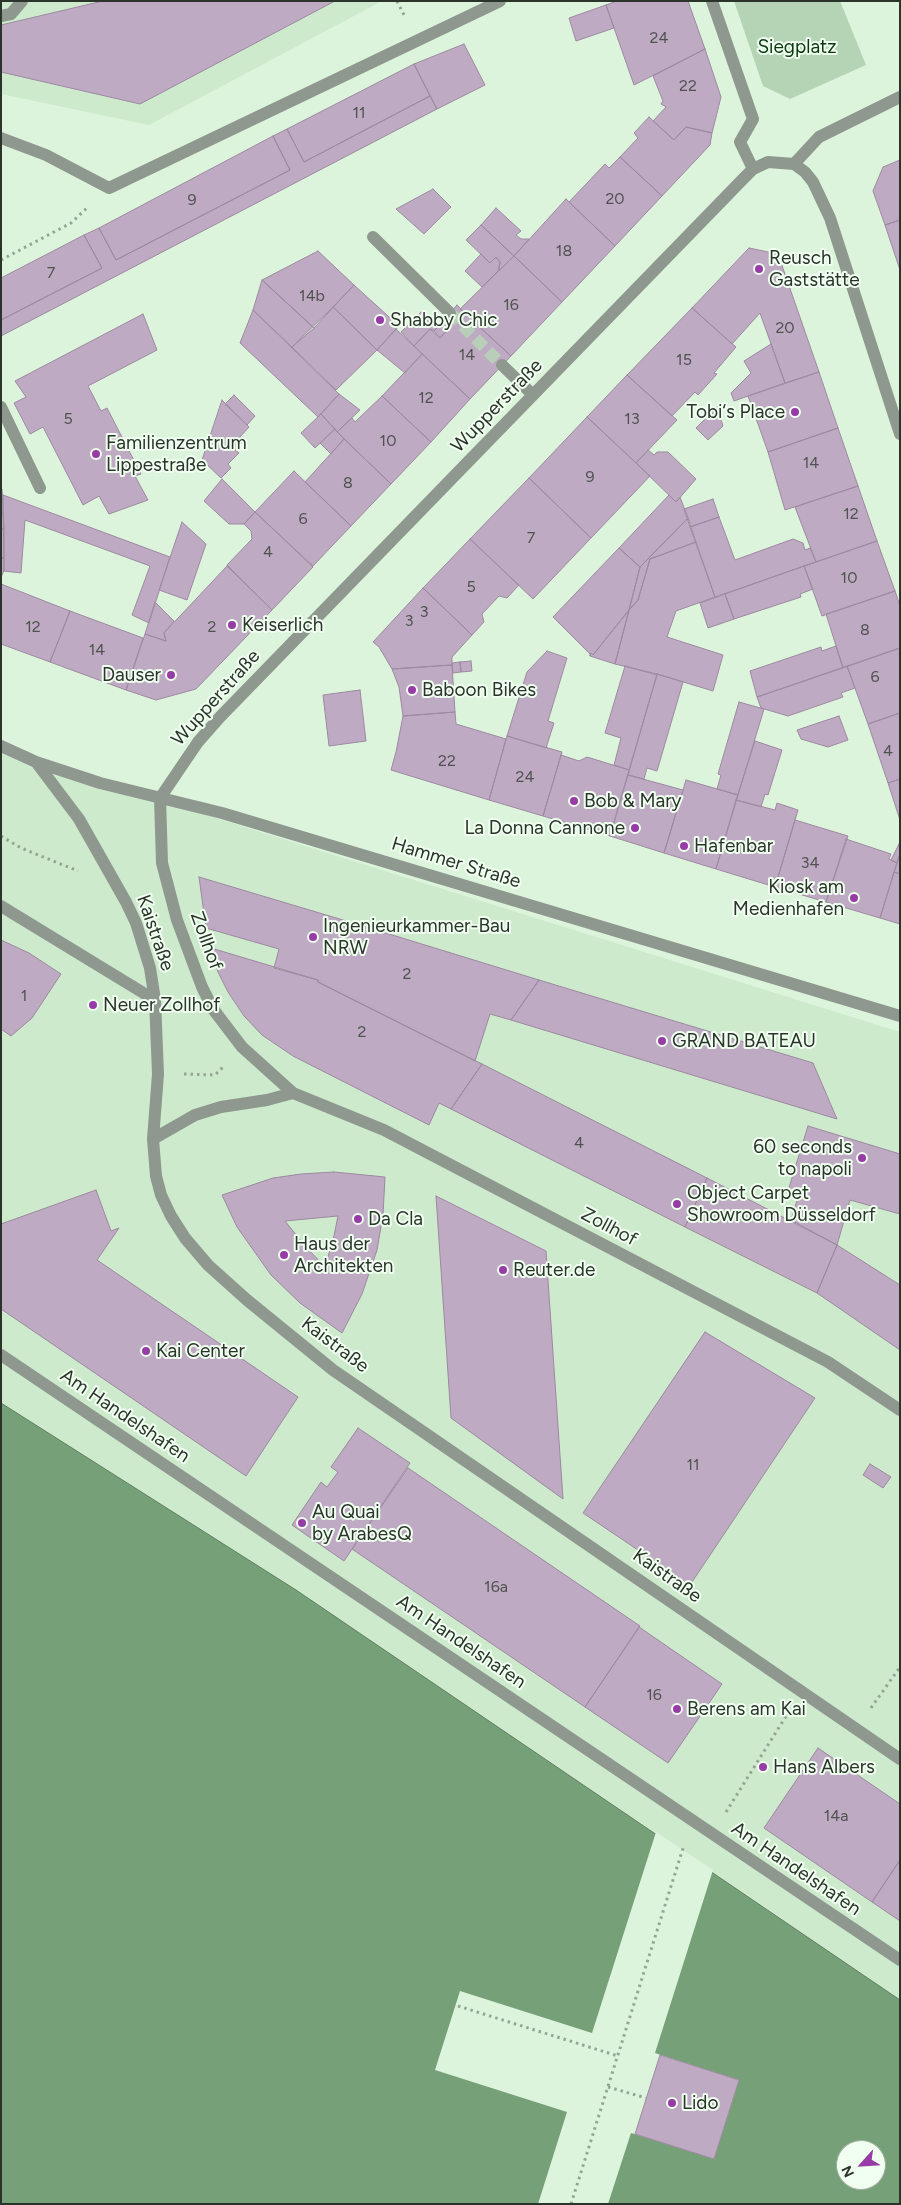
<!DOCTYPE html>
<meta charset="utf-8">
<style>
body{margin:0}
#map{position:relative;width:901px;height:2205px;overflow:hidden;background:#ddf4dc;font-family:Figtree,sans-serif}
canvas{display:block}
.frame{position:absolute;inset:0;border:2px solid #2b342b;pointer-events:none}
.north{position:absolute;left:836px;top:2140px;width:50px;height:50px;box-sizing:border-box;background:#f0fff0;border:1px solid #a1aea1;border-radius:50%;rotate:244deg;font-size:14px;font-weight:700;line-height:20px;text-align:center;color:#2b342b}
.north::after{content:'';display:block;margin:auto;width:18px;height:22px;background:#973ca6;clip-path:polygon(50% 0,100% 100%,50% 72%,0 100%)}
</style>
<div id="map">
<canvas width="901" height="2205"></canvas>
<div class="frame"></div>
<div class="north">N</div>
</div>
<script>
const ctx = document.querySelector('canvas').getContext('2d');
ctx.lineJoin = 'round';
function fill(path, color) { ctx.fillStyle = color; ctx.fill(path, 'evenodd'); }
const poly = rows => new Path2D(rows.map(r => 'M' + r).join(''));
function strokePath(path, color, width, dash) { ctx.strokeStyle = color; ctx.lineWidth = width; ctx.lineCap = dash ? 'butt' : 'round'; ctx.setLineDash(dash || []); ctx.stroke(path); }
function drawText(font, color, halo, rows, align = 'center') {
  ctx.font = font + ' Figtree,sans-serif'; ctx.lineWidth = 4; ctx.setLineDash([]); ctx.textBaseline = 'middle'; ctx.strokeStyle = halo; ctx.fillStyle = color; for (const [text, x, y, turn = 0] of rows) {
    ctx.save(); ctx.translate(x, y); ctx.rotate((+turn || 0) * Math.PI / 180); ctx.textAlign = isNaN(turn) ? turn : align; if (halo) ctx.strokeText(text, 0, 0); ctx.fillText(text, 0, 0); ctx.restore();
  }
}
fill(poly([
 [1,1,382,1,149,125,1,94],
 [1,753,35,769,187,809,900,1032,900,2204,1,2204],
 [846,2150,876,2150,876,2180,846,2180]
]), '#cdeacd');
fill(poly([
 [734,1,840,1,866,65,790,99,763,86]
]), '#b5d4b5');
const water = poly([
 [1,1403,296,1590,900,2000,900,2204,1,2204,1,1403],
 [846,2150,876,2150,876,2180,846,2180,846,2150]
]);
fill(water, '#76a077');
strokePath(water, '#608060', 1);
fill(poly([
 [656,1832,713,1870,655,2053,739,2080,714,2159,631,2133,608,2204,538,2204,567,2112,435,2070,460,1991,592,2033]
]), '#ddf4dc');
const building = poly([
 [103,1,335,1,140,104,1,72,1,25,103,1],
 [617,1,688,1,705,49,634,85,606,5,617,1],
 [606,5,614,28,576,41,569,18,606,5],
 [464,44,485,85,437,109,414,64,464,44],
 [705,49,721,97,712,133,686,127,674,140,653,121,666,107,661,104,663,101,653,76,705,49],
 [414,64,430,96,304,162,287,129,414,64],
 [430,96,437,109,1,336,1,320,102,268,84,235,99,228,116,260,290,170,273,136,287,129,304,162,430,96],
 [649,117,674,140,686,127,712,133,710,145,662,196,620,157,638,138,634,133,649,117],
 [273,136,290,170,116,260,99,228,273,136],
 [620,157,662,196,615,246,569,202,605,164,609,168,620,157],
 [900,160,900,220,885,225,873,191,883,167,900,160],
 [433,189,451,207,424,234,396,209,433,189],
 [566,199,615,246,562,302,514,256,566,199],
 [496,208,521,231,516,235,521,239,529,239,514,256,481,225,496,208],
 [900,220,900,270,885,225,900,220],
 [481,225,514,256,499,271,500,262,496,257,490,263,466,240,481,225],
 [84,235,102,268,1,320,1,278,84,235],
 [749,248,778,254,819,372,785,383,760,313,732,344,692,308,749,248],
 [318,251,354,285,314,328,262,280,318,251],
 [481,254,490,263,496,257,500,262,498,271,482,287,465,271,481,254],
 [514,256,562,302,511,356,460,309,514,256],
 [262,280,314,328,292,347,253,310,262,280],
 [354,285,399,326,377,350,333,307,354,285],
 [457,305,464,312,440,338,434,331,457,305],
 [333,307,377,350,336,390,292,347,333,307],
 [692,308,736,347,714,373,717,374,698,395,695,392,672,416,627,375,692,308],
 [253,310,339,394,318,417,240,343,253,310],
 [421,312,438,327,434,331,430,329,414,346,401,332,421,312],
 [464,312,511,356,470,399,414,346,430,329,440,338,464,312],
 [143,314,157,350,88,386,101,411,107,408,141,474,135,476,148,500,109,514,99,496,83,505,43,427,30,434,14,403,26,397,15,381,143,314],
 [396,329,422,354,405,373,377,350,396,329],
 [771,344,785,383,734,401,731,393,751,373,744,361,771,344],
 [422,354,470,399,431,442,382,396,422,354],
 [819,372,838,428,768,452,748,396,819,372],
 [627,375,677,420,636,463,587,417,627,375],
 [339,394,360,410,337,432,321,414,339,394],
 [234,395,255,416,247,425,225,404,234,395],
 [382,396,431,442,391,484,337,432,352,418,355,422,382,396],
 [222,400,249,427,240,437,244,441,235,450,239,453,228,464,231,468,221,478,202,460,222,400],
 [717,407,723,426,708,440,696,428,717,407],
 [321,414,335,429,315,448,301,433,321,414],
 [587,417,650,476,591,538,529,478,587,417],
 [838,428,858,486,785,510,768,452,838,428],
 [335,429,344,439,331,454,320,443,335,429],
 [344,439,391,484,351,526,305,482,344,439],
 [648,450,654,455,657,452,668,452,696,479,676,502,636,463,648,450],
 [294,471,351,526,313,566,255,512,294,471],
 [529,478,591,538,533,599,470,539,529,478],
 [222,479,255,512,244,524,229,524,204,501,222,479],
 [858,486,877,541,816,562,795,507,858,486],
 [1,488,2,489,4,529,1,529,1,488],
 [3,495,170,557,149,623,132,615,150,566,25,520,21,573,4,571,3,495],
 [669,495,676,502,680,497,688,518,640,567,619,548,669,495],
 [713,499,719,517,690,527,684,509,713,499],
 [255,512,313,567,272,610,227,565,252,539,251,531,244,524,255,512],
 [719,517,735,560,793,539,803,543,805,550,810,548,816,562,715,597,690,527,719,517],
 [688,518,696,542,650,559,638,600,629,610,640,567,688,518],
 [182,522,206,544,187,600,159,590,182,522],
 [1,529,4,529,4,558,1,558,1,529],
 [470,539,519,585,507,598,499,596,482,614,484,622,472,635,423,588,470,539],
 [877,541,895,591,822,616,804,566,877,541],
 [696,542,715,597,676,611,667,637,723,655,713,691,657,674,615,664,629,610,638,600,650,559,696,542],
 [619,548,640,567,629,610,593,655,591,653,590,656,590,654,553,617,619,548],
 [1,558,4,558,4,571,1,577,1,558],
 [227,566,272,610,196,689,156,700,126,690,145,634,166,641,164,633,227,566],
 [804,566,813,589,800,594,801,597,734,619,725,594,804,566],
 [1,584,70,611,50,662,1,644,1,584],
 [423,588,472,635,452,657,452,665,392,669,379,647,373,642,423,588],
 [895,591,900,606,900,648,843,668,826,614,895,591],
 [725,594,734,619,708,628,700,603,725,594],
 [155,602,174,621,164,633,166,641,145,634,155,602],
 [629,610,615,664,590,656,591,653,593,655,629,610],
 [70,611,143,638,126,690,50,662,70,611],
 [836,646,843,668,757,697,750,671,821,647,822,651,836,646],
 [900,648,900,713,868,724,847,666,900,648],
 [547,651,567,658,548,721,554,723,546,748,507,736,527,672,547,651],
 [471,661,472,671,461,672,460,662,471,661],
 [460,662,461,672,453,673,452,663,460,662],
 [452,665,455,712,403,716,399,687,392,669,452,665],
 [625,666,657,675,629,770,614,765,621,738,605,733,625,666],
 [847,666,855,688,841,693,843,697,788,716,761,708,757,697,847,666],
 [657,674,683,682,657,771,647,768,644,779,628,775,657,674],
 [360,690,366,741,329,746,323,695,360,690],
 [739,702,764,709,738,795,717,789,721,775,718,774,739,702],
 [455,712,456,724,506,739,489,800,391,770,396,752,403,716,455,712],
 [900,713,900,779,888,783,868,724,900,713],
 [839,716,848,740,828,747,801,739,797,730,839,716],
 [507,736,562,752,543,816,489,800,507,736],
 [755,741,782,750,768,795,765,794,761,807,736,800,755,741],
 [561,755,579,761,587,757,629,770,610,836,543,816,561,755],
 [628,775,683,790,664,853,610,836,628,775],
 [900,779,900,820,888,783,900,779],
 [686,780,738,795,716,869,664,853,686,780],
 [736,800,775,810,777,803,798,810,775,887,716,869,736,800],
 [795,820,848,836,826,902,775,887,795,820],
 [846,839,891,854,889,859,897,863,880,918,826,902,846,839],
 [899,844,900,856,897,863,891,860,899,844],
 [899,856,900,856,900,874,894,872,899,856],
 [894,872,900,874,900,924,880,918,894,872],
 [199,877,363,926,539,980,511,1020,490,1014,475,1061,318,982,318,980,274,968,279,949,206,928,199,877],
 [1,940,29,953,61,974,32,1018,11,1036,1,1029,1,940],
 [211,948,318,980,318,982,482,1064,451,1109,439,1103,429,1125,293,1056,262,1035,244,1016,228,992,218,972,211,948],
 [539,980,813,1063,837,1119,511,1020,539,980],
 [482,1064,707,1178,685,1227,451,1109,482,1064],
 [808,1126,900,1154,900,1214,850,1200,837,1245,791,1220,799,1194,788,1191,808,1126],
 [334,1172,385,1177,383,1215,377,1250,362,1294,342,1333,300,1303,271,1275,237,1227,222,1195,273,1178,301,1174,334,1172],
 [338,1216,334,1236,325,1267,305,1246,285,1221,338,1216],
 [707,1178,837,1245,817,1293,685,1227,707,1178],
 [96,1190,111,1231,119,1228,97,1260,298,1397,246,1476,1,1309,1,1224,96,1190],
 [436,1196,546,1251,563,1499,451,1418,436,1196],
 [837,1245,900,1285,900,1350,817,1293,837,1245],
 [705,1332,815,1398,690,1585,583,1513,705,1332],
 [358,1428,410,1463,344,1561,292,1525,321,1482,327,1487,338,1472,331,1467,358,1428],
 [870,1464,891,1477,883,1488,863,1475,870,1464],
 [408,1468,640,1626,585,1707,352,1549,408,1468],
 [639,1627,722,1684,668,1763,585,1707,639,1627],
 [818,1748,900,1804,900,1860,872,1902,764,1828,818,1748],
 [900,1860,900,1921,872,1902,900,1860],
 [660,2055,739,2080,714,2159,635,2134,660,2055]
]);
fill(building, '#beaac2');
strokePath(building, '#9d89a0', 1);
strokePath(poly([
 [450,313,502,365]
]), '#b9ceb9', 12, [12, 6]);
strokePath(poly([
 [397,1,405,17],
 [1,260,71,223,88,207],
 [1,836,21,848,78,871],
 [184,1074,215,1075,224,1066],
 [871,1708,900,1667],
 [726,1812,788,1713],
 [458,2006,618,2056],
 [608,2087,646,2098],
 [571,2204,684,1845]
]), '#94a594', 3, [2.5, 4]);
strokePath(poly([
 [712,1,753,119,740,142,753,169],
 [1,16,11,14,22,1],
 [1,138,46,155,109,188,500,1],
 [794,164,805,172,813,182,830,218,900,434],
 [794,164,819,137,900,97],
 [373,237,450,313],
 [502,365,533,395],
 [1,407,40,488],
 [1,746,36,762,100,783,222,813,900,1016],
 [36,762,79,819,126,902,136,923,150,968,155,1000,158,1074,153,1139,156,1176,161,1195,171,1216,185,1238,208,1265,247,1300,333,1370,900,1759],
 [160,798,198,742,220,717,744,178,753,169,768,162,794,164],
 [160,798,162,863,177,920,202,987,213,1009,242,1047,293,1093],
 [1,906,155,1000],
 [153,1139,195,1115,221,1107,267,1100,293,1093,384,1130,828,1362,900,1410],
 [1,1355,900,1960]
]), '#8e988e', 12);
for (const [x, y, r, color] of [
 [759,269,5,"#973ca6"],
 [380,320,5,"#973ca6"],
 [795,412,5,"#973ca6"],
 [96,454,5,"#973ca6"],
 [232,625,5,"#973ca6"],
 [171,675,5,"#973ca6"],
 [412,690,5,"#973ca6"],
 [574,801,5,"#973ca6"],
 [635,828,5,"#973ca6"],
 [684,846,5,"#973ca6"],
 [854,898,5,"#973ca6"],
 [313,937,5,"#973ca6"],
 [93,1005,5,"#973ca6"],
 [662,1041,5,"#973ca6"],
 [862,1158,5,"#973ca6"],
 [677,1204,5,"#973ca6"],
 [358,1219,5,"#973ca6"],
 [284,1255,5,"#973ca6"],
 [503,1270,5,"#973ca6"],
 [146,1351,5,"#973ca6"],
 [302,1523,5,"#973ca6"],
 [677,1709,5,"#973ca6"],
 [763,1767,5,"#973ca6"],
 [672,2103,5,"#973ca6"]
]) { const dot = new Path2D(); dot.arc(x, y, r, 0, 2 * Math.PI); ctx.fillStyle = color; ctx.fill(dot); strokePath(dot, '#f0fff0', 2); }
drawText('16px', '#505251', null, [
 ["24",659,38],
 ["22",688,86],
 ["11",359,113],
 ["20",615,199],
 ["9",192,200],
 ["18",564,251],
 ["7",51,273],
 ["14b",312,296],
 ["16",511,305],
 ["20",785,328],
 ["14",467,355],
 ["15",684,360],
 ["12",426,398],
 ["5",68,419],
 ["13",632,419],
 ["10",388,441],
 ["14",811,463],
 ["9",590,477],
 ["8",348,483],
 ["12",851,514],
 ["6",303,519],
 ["7",531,538],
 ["4",268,552],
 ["10",849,578],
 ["5",471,587],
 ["3",424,612],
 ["3",409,621],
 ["12",33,627],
 ["2",212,627],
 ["8",865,630],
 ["14",97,650],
 ["6",875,677],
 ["4",888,751],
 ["22",447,761],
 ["24",525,777],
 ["34",810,863],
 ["2",407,974],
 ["1",24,996],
 ["2",362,1032],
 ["4",579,1143],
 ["11",693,1465],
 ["16a",496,1587],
 ["16",654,1695],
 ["14a",836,1816]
]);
drawText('19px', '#09380f', '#f0fff0', [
 ["Siegplatz",797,47]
]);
drawText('19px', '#2b342b', '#f0fff0', [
 ["Reusch",769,258],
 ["Gaststätte",769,280],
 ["Shabby Chic",390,320],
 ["Tobi‘s Place",785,412,"right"],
 ["Familienzentrum",106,443],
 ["Lippestraße",106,465],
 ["Keiserlich",242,625],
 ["Dauser",161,675,"right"],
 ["Baboon Bikes",422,690],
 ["Bob & Mary",584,801],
 ["La Donna Cannone",625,828,"right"],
 ["Hafenbar",694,846],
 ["Kiosk am",844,887,"right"],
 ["Medienhafen",844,909,"right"],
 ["Ingenieurkammer-Bau",323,926],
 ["NRW",323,948],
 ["Neuer Zollhof",103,1005],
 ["GRAND BATEAU",672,1041],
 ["60 seconds",852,1147,"right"],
 ["to napoli",852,1169,"right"],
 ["Object Carpet",687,1193],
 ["Showroom Düsseldorf",687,1215],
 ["Da Cla",368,1219],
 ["Haus der",294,1244],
 ["Architekten",294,1266],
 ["Reuter.de",513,1270],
 ["Kai Center",156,1351],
 ["Au Quai",312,1512],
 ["by ArabesQ",312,1534],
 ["Berens am Kai",687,1709],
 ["Hans Albers",773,1767],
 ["Lido",682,2103]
], 'left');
drawText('19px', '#2b342b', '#f0fff0', [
 ["Wupperstraße",497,406,-46],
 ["Wupperstraße",216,698,-48],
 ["Hammer Straße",456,863,17],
 ["Kaistraße",155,933,71],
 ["Zollhof",206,941,70],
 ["Zollhof",609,1227,28],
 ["Kaistraße",335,1345,37],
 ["Am Handelshafen",125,1416,34],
 ["Kaistraße",667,1576,35],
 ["Am Handelshafen",461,1642,34],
 ["Am Handelshafen",796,1869,34]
]);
</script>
